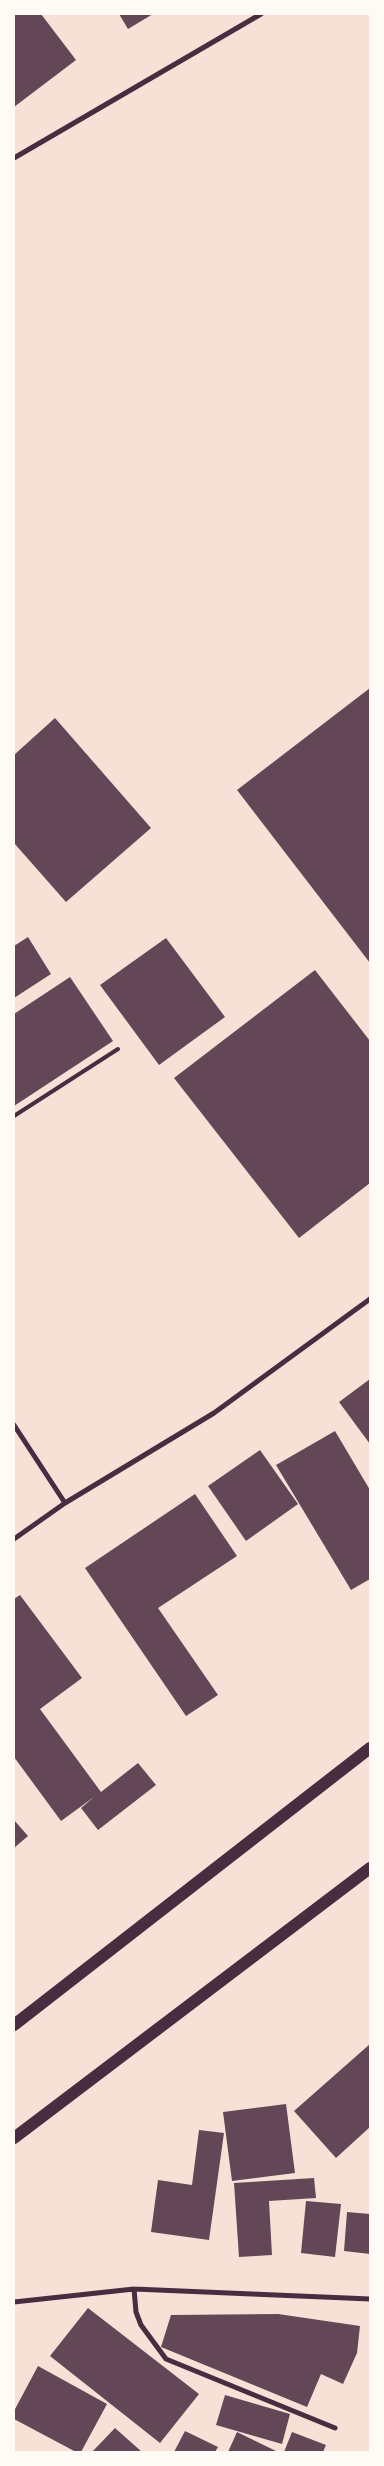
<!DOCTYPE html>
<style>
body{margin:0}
#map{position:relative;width:384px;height:2466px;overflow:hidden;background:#f7e1d7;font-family:"Roboto Condensed",sans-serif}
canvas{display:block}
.frame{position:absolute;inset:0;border:15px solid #fffaf5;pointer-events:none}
</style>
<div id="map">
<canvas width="384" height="2466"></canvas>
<div class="frame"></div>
</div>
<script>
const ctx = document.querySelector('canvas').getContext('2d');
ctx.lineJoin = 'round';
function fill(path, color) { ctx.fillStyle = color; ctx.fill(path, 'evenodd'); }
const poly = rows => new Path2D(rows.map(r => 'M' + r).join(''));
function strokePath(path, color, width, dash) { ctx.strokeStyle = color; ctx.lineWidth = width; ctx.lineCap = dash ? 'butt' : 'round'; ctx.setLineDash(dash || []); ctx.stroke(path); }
fill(poly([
 [14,14,41,14,76,60,14,107],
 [119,14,153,14,128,29],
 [370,688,370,963,237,790],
 [55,718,151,828,66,902,14,843,14,755],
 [28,937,51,974,14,998,14,946],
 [166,938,225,1017,159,1065,100,985],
 [315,970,370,1041,370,1183,299,1238,174,1078],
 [70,977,113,1041,14,1106,14,1014],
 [370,1379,370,1444,339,1402],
 [335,1431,370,1490,370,1579,351,1590,276,1465],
 [260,1450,298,1504,246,1541,208,1486],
 [195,1494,237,1556,158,1608,218,1695,186,1716,85,1568],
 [20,1595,82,1678,40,1709,101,1792,138,1763,156,1785,98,1830,81,1808,94,1797,61,1821,14,1757,14,1599],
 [14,1820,28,1836,14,1848],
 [370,2044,370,2127,336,2158,294,2111],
 [286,2104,295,2173,232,2181,223,2112],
 [199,2130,224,2133,209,2240,151,2232,158,2180,192,2185],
 [314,2178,316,2198,269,2201,272,2255,239,2257,234,2183],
 [306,2201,341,2204,335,2257,301,2253],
 [347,2212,370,2214,370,2254,344,2251],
 [88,2308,199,2394,160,2443,50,2356],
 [278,2314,360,2326,357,2353,343,2384,321,2374,307,2407,161,2347,171,2315],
 [38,2366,107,2404,81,2452,76,2452,14,2419,14,2411],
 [225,2395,290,2414,282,2444,216,2425],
 [115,2428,142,2452,92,2452],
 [185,2431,218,2447,215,2452,174,2452],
 [237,2432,278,2452,228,2452],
 [292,2432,326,2445,323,2452,284,2452]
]), '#644757');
strokePath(poly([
 [14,1116,118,1049]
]), '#4a2c40', 4);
strokePath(poly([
 [14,158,261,14],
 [14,1425,65,1503],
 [14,1539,65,1503,214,1413,370,1299],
 [134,2289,136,2312,141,2325,166,2359,335,2428],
 [14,2302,134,2289,370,2299]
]), '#4a2c40', 5);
strokePath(poly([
 [14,2025,370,1748],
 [14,2138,370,1868]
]), '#4a2c40', 12);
</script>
